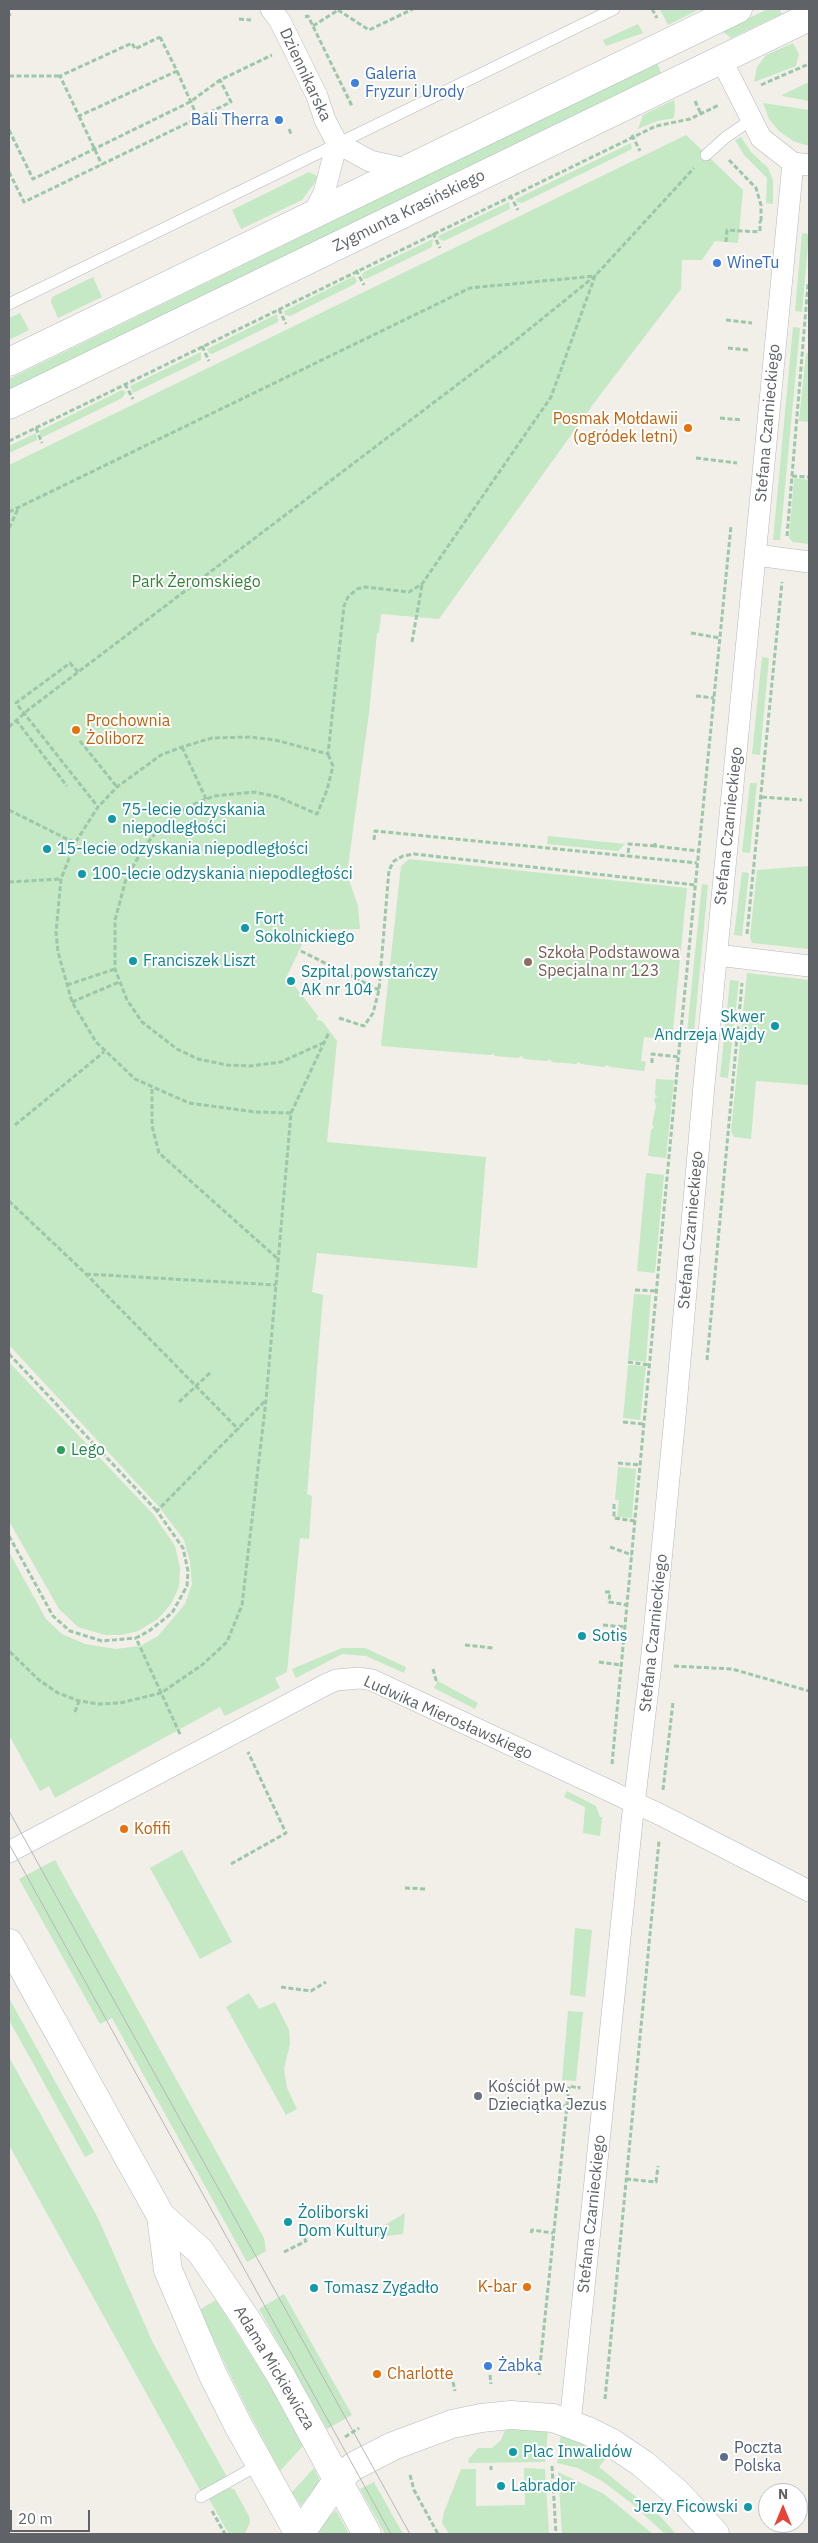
<!DOCTYPE html>
<meta charset="utf-8">
<style>
body{margin:0}
#map{position:relative;width:818px;height:2543px;overflow:hidden;background:#f1efe8;font-family:"IBM Plex Sans",sans-serif}
canvas{display:block}
.frame{position:absolute;inset:0;border:10px solid #5f6368;pointer-events:none}
.north{position:absolute;left:758px;top:2483px;width:50px;height:50px;box-sizing:border-box;background:#fff;border:1px solid #bfc1c3;border-radius:50%;rotate:0deg;font-size:14px;font-weight:700;line-height:20px;text-align:center;color:#5f6368}
.north::after{content:'';display:block;margin:auto;width:18px;height:22px;background:#ea4335;clip-path:polygon(50% 0,100% 100%,50% 72%,0 100%)}
.scale{position:absolute;left:10px;top:2510px;width:80px;height:22px;box-sizing:border-box;border:2px solid #5f6368;border-top:0;padding-left:6px;font-size:15px;line-height:18px;white-space:nowrap;color:#5f6368;-webkit-text-stroke:4px #fff;paint-order:stroke}
</style>
<div id="map">
<canvas width="818" height="2543"></canvas>
<div class="frame"></div>
<div class="north">N</div>
<div class="scale">20 m</div>
</div>
<script>
const ctx = document.querySelector('canvas').getContext('2d');
ctx.lineJoin = 'round';
function fill(path, color) { ctx.fillStyle = color; ctx.fill(path, 'evenodd'); }
const poly = rows => new Path2D(rows.map(r => 'M' + r).join(''));
function strokePath(path, color, width, dash) { ctx.strokeStyle = color; ctx.lineWidth = width; ctx.lineCap = dash ? 'butt' : 'round'; ctx.setLineDash(dash || []); ctx.stroke(path); }
function drawText(font, color, halo, rows, align = 'center') {
  ctx.font = font + ' "IBM Plex Sans",sans-serif'; ctx.lineWidth = 4; ctx.setLineDash([]); ctx.textBaseline = 'middle'; ctx.strokeStyle = halo; ctx.fillStyle = color; for (const [text, x, y, turn = 0] of rows) {
    ctx.save(); ctx.translate(x, y); ctx.rotate((+turn || 0) * Math.PI / 180); ctx.textAlign = isNaN(turn) ? turn : align; if (halo) ctx.strokeText(text, 0, 0); ctx.fillText(text, 0, 0); ctx.restore();
  }
}
fill(poly([
 [660,9,700,9,668,25],
 [768,9,779,9,782,14,731,38,722,31],
 [638,24,643,33,606,46,603,40],
 [793,43,799,54,796,66,754,82,757,67,766,55],
 [657,63,661,73,9,390,9,379],
 [809,82,809,101,782,96,782,95],
 [674,100,675,109,674,118,657,121,638,129,643,115],
 [763,103,809,110,809,146,793,141,779,131,769,119],
 [686,135,743,190,738,243,715,241,702,260,682,260,681,289,597,399,439,619,381,614,379,633,377,633,369,713,347,874,358,906,360,929,309,930,287,976,318,1016,316,1020,322,1021,337,1041,327,1142,486,1157,477,1268,317,1253,312,1292,323,1295,307,1494,312,1496,309,1539,300,1538,287,1672,275,1678,280,1688,225,1716,220,1707,55,1798,49,1786,40,1791,9,1735,9,1552,46,1619,62,1634,85,1644,116,1649,140,1646,158,1636,185,1604,192,1584,190,1562,184,1540,160,1508,9,1345,9,465],
 [741,137,751,152,768,168,773,180,773,204,766,203,767,178,744,155,735,140],
 [631,143,632,149,522,203,517,202,516,199],
 [309,172,317,176,316,181,302,200,241,229,232,210],
 [509,202,510,209,444,241,439,239,438,236],
 [802,233,809,234,802,312,795,311],
 [433,239,432,247,366,279,363,278,362,275,364,272],
 [354,276,357,281,355,284,290,316,285,315,284,311],
 [93,277,102,297,58,318,51,302,52,297],
 [20,313,29,330,9,340,9,318],
 [277,314,278,322,212,354,209,353,207,349],
 [793,327,800,328,780,540,773,540],
 [201,352,201,360,133,393,130,386],
 [806,353,809,353,809,422,799,421],
 [122,390,126,392,122,398,43,437,41,436,39,431],
 [36,433,37,440,9,453,9,446],
 [794,478,809,480,809,544,793,542,789,538],
 [762,657,769,658,760,755,752,754],
 [750,783,757,783,750,853,742,852],
 [548,836,625,844,618,851,547,844],
 [409,859,687,888,672,1040,644,1037,641,1061,646,1062,644,1071,610,1067,607,1065,604,1067,581,1064,579,1062,576,1064,552,1062,550,1059,547,1061,524,1059,522,1056,518,1058,495,1056,493,1054,490,1055,381,1046,401,866],
 [809,866,809,949,752,943,750,937,757,870],
 [742,872,749,873,742,936,734,935],
 [702,884,708,885,693,1042,686,1041],
 [747,973,809,980,809,1085,756,1081,751,1139,734,1137,731,1131],
 [730,980,739,981,728,1078,720,1077],
 [656,1079,674,1080,666,1158,648,1156,651,1130,654,1127,652,1124,656,1106,654,1099,657,1097,655,1094],
 [646,1173,664,1175,655,1273,637,1271],
 [634,1294,651,1295,646,1362,628,1360],
 [9,1362,153,1514,175,1546,180,1568,179,1587,171,1604,158,1619,138,1631,121,1635,105,1635,78,1627,59,1609,9,1521],
 [628,1365,646,1366,640,1420,623,1418],
 [618,1467,636,1469,632,1518,617,1517,619,1500,615,1500],
 [342,1648,365,1648,406,1667,404,1673,366,1656,342,1654,296,1678,292,1669],
 [438,1681,478,1703,475,1709,434,1688],
 [567,1791,596,1806,600,1817,602,1817,600,1836,583,1833,585,1807,564,1797],
 [182,1850,232,1942,200,1959,150,1868],
 [55,1860,264,2238,266,2251,247,2262,112,2018,100,2024,19,1879],
 [575,1928,592,1930,585,1997,570,1995],
 [249,1993,259,2009,275,2002,289,2030,290,2044,284,2069,287,2088,297,2109,286,2115,226,2007],
 [9,1998,94,2152,85,2157,9,2020],
 [568,2011,583,2012,576,2081,562,2080],
 [9,2057,98,2218,153,2343,227,2477,201,2492,9,2145],
 [405,2213,403,2234,371,2238,385,2225],
 [284,2294,352,2415,327,2429,259,2309],
 [216,2300,266,2379,303,2446,280,2471,246,2407,199,2310],
 [506,2428,548,2431,545,2462,469,2463,468,2460,478,2448,492,2448,501,2440],
 [561,2433,610,2453,599,2467,661,2517,676,2534,665,2534,630,2502,602,2481,578,2468,557,2463],
 [314,2468,320,2481,301,2506,292,2492],
 [524,2468,545,2469,549,2534,449,2534,442,2523,444,2512,461,2469,476,2469,476,2506,525,2505],
 [558,2472,604,2494,653,2534,562,2534],
 [374,2482,403,2534,385,2534,360,2489],
 [229,2488,234,2489,249,2516,250,2522,245,2534,229,2534,209,2499],
 [336,2510,349,2534,317,2534,319,2527]
]), '#c5e8c5');
const lane = poly([
 [706,155,726,137,751,120],
 [9,304,614,9],
 [201,2497,260,2464]
]);
const street = poly([
 [271,9,280,21,317,96,325,120,337,143,370,161,406,169],
 [721,59,761,138,793,163,809,165],
 [313,214,324,193,337,143],
 [756,555,809,562],
 [717,955,809,966],
 [9,1852,327,1684,336,1680,360,1678,372,1680,661,1815,809,1891],
 [570,2424,632,1821,651,1664,676,1406,704,1085,793,163]
]);
const secondary = poly([
 [9,362,738,9],
 [9,405,809,17],
 [9,1943,161,2216,200,2251,246,2319,281,2376,367,2534],
 [161,2216,168,2270,213,2375,238,2425,299,2534],
 [300,2534,338,2479,354,2466,393,2446,452,2424,481,2418,511,2415,553,2418,588,2431,612,2443,643,2464,677,2493,715,2534]
]);
strokePath(lane, '#b5b8bc', 12);
strokePath(street, '#b5b8bc', 22);
strokePath(secondary, '#b6babf', 29);
strokePath(poly([
 [652,9,657,18],
 [338,10,369,30,413,9],
 [9,15,11,14],
 [305,17,308,16,352,106],
 [239,19,251,20],
 [313,26,340,9],
 [160,37,177,71,79,116,60,76,132,43,135,49,160,37],
 [177,71,198,118],
 [9,76,60,76],
 [761,85,809,64],
 [695,101,701,114],
 [79,116,102,165],
 [289,129,292,136],
 [9,130,33,179,190,102,220,80,272,55],
 [632,135,640,151],
 [729,160,756,188,761,205,761,221],
 [9,172,24,202,231,102,220,80],
 [510,195,518,210],
 [760,231,760,221],
 [433,233,440,248],
 [726,242,727,230,760,232],
 [356,270,364,285],
 [279,309,286,324],
 [726,320,752,323],
 [202,346,209,361],
 [728,348,749,350],
 [125,384,133,399],
 [720,418,742,420],
 [36,428,42,443],
 [9,441,656,126,690,119,719,105],
 [696,458,737,463],
 [792,476,809,477],
 [9,512,470,288,595,276,551,397,422,584,409,592,365,587,357,589,348,597,344,606,328,754,275,740,250,737,212,738,182,747,161,755,117,787,98,807,75,843,61,879,56,933,58,952,72,1002,96,1042,135,1079,189,1103,256,1112,291,1113,266,1400,242,1605,227,1642,202,1665,161,1693,120,1703,99,1704,79,1701,58,1693,39,1680,9,1651],
 [9,528,19,507],
 [787,536,808,284],
 [691,633,720,638],
 [412,642,422,585],
 [78,672,70,663,16,703,98,807],
 [696,696,714,698],
 [16,720,67,786],
 [9,727,28,710,511,344,595,276,694,168],
 [80,741,117,787],
 [182,747,206,799],
 [762,797,802,800],
 [9,810,75,843],
 [374,840,375,831,628,856],
 [655,843,655,846,698,851],
 [655,846,629,844,628,856,697,863],
 [132,868,144,847,160,828,187,807,214,796,254,792,278,797,317,814,327,790,333,766,328,754],
 [126,879,115,920,115,969,127,1000,142,1022,177,1049,198,1059,227,1065,250,1066,281,1062,323,1043],
 [9,882,61,879],
 [747,934,782,582],
 [301,951,379,990],
 [67,985,115,969],
 [72,1002,119,982],
 [339,1018,364,1026,373,1013,379,990,389,870,394,861,403,856,414,854,695,885],
 [652,1063,652,1054,679,1057],
 [152,1089,152,1126,159,1153,277,1258],
 [291,1113,329,1032],
 [15,1125,104,1052],
 [9,1201,86,1274,239,1430],
 [86,1274,276,1285],
 [635,1290,658,1291],
 [9,1354,157,1511],
 [707,1360,742,983],
 [628,1362,650,1365],
 [179,1402,211,1372],
 [623,1422,644,1424],
 [618,1463,640,1465],
 [614,1504,614,1518,635,1521],
 [9,1536,53,1616,70,1631,102,1641,136,1638],
 [610,1547,632,1555],
 [605,1592,610,1592,609,1602,627,1605],
 [603,1625,625,1627],
 [465,1645,493,1648],
 [599,1662,621,1665],
 [674,1666,732,1669,809,1691],
 [433,1669,436,1680,434,1683],
 [75,1712,79,1701],
 [180,1734,136,1638,149,1631,172,1613,187,1586,188,1571,183,1548,157,1511,266,1400],
 [612,1764,679,1050,731,526],
 [663,1790,673,1702],
 [231,1864,286,1833,248,1752],
 [405,1888,427,1889],
 [281,1987,311,1991,326,1982],
 [556,2105,567,2106],
 [626,2179,656,2182,658,2166],
 [531,2233,532,2230,553,2233],
 [284,2252,306,2241,304,2237],
 [490,2375,491,2384],
 [539,2375,569,2086,579,2088,579,2086],
 [453,2382,455,2391],
 [605,2399,659,1841],
 [345,2437,359,2428],
 [491,2466,491,2470],
 [552,2466,556,2534],
 [410,2475,414,2490,438,2534],
 [212,2511,225,2534]
]), '#9cc7a9', 3, [5, 2.5]);
strokePath(lane, '#fff', 11);
strokePath(street, '#fff', 21);
strokePath(secondary, '#fff', 28);
strokePath(poly([
 [9,1811,410,2534],
 [9,1844,391,2534]
]), '#b6b7b8', 1);
for (const [x, y, r, color] of [
 [355,83,5,"#3f7fe0"],
 [279,120,5,"#3f7fe0"],
 [717,263,5,"#3f7fe0"],
 [688,428,5,"#e8710a"],
 [76,730,5,"#e8710a"],
 [112,819,5,"#0f9aa8"],
 [47,849,5,"#0f9aa8"],
 [82,874,5,"#0f9aa8"],
 [245,928,5,"#0f9aa8"],
 [133,961,5,"#0f9aa8"],
 [528,962,5,"#8d6e63"],
 [291,981,5,"#0f9aa8"],
 [775,1026,5,"#0f9aa8"],
 [61,1450,5,"#2e9e5b"],
 [582,1636,5,"#0f9aa8"],
 [124,1829,5,"#e8710a"],
 [478,2096,5,"#6b7280"],
 [288,2222,5,"#0f9aa8"],
 [527,2287,5,"#e8710a"],
 [314,2288,5,"#0f9aa8"],
 [488,2366,5,"#3f7fe0"],
 [377,2374,5,"#e8710a"],
 [513,2452,5,"#0f9aa8"],
 [724,2457,5,"#5c6f8a"],
 [501,2486,5,"#0f9aa8"],
 [748,2507,5,"#0f9aa8"]
]) { const dot = new Path2D(); dot.arc(x, y, r, 0, 2 * Math.PI); ctx.fillStyle = color; ctx.fill(dot); strokePath(dot, '#fff', 2); }
drawText('16px', '#366cbe', '#fff', [
 ["Galeria",365,74],
 ["Fryzur i Urody",365,92],
 ["Bali Therra",269,120,"right"],
 ["WineTu",727,263],
 ["Żabka",498,2366]
], 'left');
drawText('16px', '#5f6368', '#fff', [
 ["Dziennikarska",305,75,65],
 ["Zygmunta Krasińskiego",409,211,-26],
 ["Stefana Czarnieckiego",768,423,-85],
 ["Stefana Czarnieckiego",729,826,-84],
 ["Stefana Czarnieckiego",691,1230,-85],
 ["Stefana Czarnieckiego",654,1633,-84],
 ["Ludwika Mierosławskiego",448,1718,24],
 ["Stefana Czarnieckiego",592,2214,-84],
 ["Adama Mickiewicza",274,2368,59]
]);
drawText('16px', '#c56008', '#fff', [
 ["Posmak Mołdawii",678,419,"right"],
 ["(ogródek letni)",678,437,"right"],
 ["Prochownia",86,721],
 ["Żoliborz",86,739],
 ["Kofifi",134,1829],
 ["K-bar",517,2287,"right"],
 ["Charlotte",387,2374]
], 'left');
drawText('16px', '#348238', '#fff', [
 ["Park Żeromskiego",196,582]
]);
drawText('16px', '#0d838f', '#fff', [
 ["75-lecie odzyskania",122,810],
 ["niepodległości",122,828],
 ["15-lecie odzyskania niepodległości",57,849],
 ["100-lecie odzyskania niepodległości",92,874],
 ["Fort",255,919],
 ["Sokolnickiego",255,937],
 ["Franciszek Liszt",143,961],
 ["Szpital powstańczy",301,972],
 ["AK nr 104",301,990],
 ["Skwer",765,1017,"right"],
 ["Andrzeja Wajdy",765,1035,"right"],
 ["Sotis",592,1636],
 ["Żoliborski",298,2213],
 ["Dom Kultury",298,2231],
 ["Tomasz Zygadło",324,2288],
 ["Plac Inwalidów",523,2452],
 ["Labrador",511,2486],
 ["Jerzy Ficowski",738,2507,"right"]
], 'left');
drawText('16px', '#785e54', '#fff', [
 ["Szkoła Podstawowa",538,953],
 ["Specjalna nr 123",538,971]
], 'left');
drawText('16px', '#27864d', '#fff', [
 ["Lego",71,1450]
], 'left');
drawText('16px', '#5b616d', '#fff', [
 ["Kościół pw.",488,2087],
 ["Dzieciątka Jezus",488,2105]
], 'left');
drawText('16px', '#4e5e75', '#fff', [
 ["Poczta",734,2448],
 ["Polska",734,2466]
], 'left');
</script>
